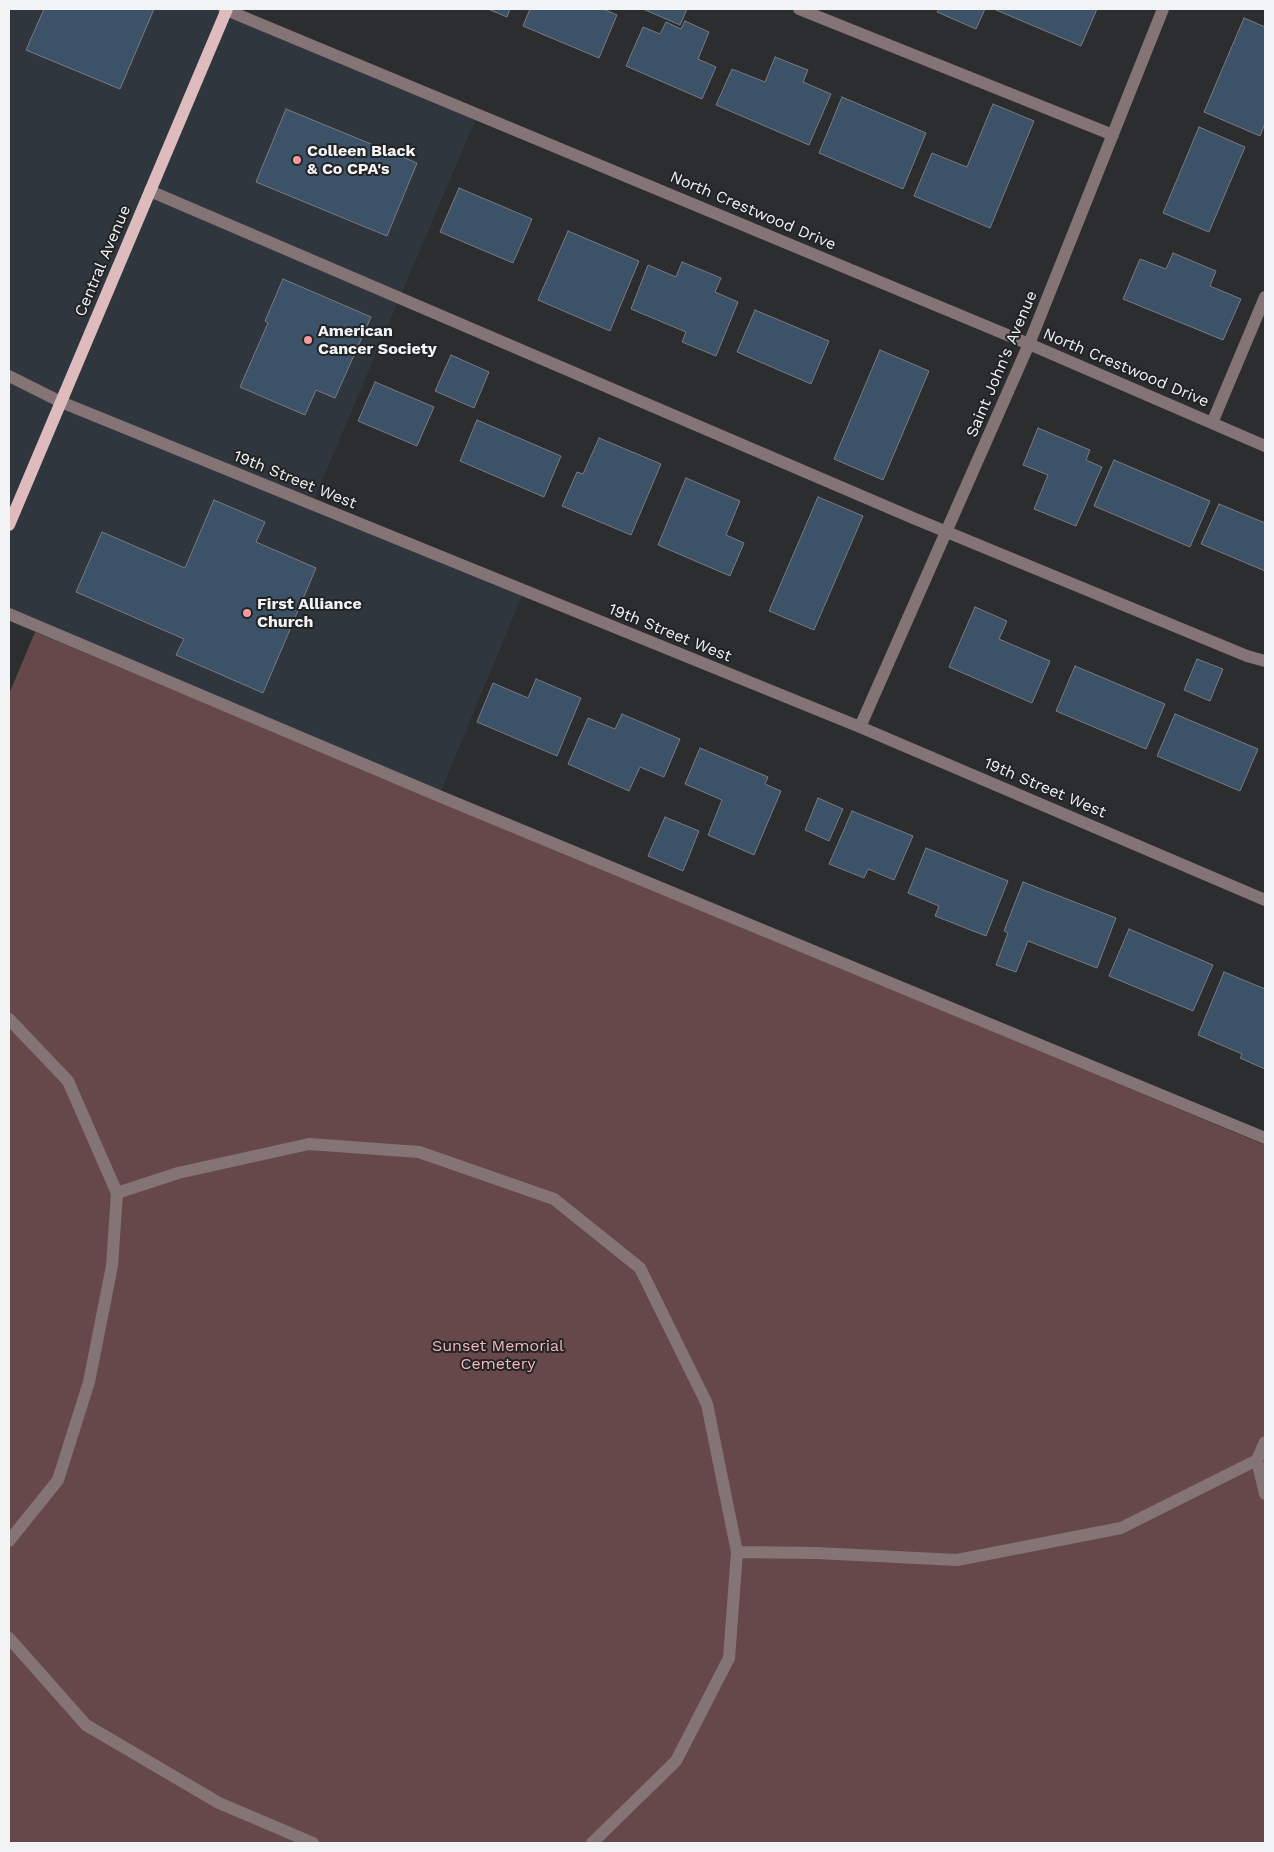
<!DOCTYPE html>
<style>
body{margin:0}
#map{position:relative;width:1274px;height:1852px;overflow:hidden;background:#2b2d2f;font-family:"Work Sans",sans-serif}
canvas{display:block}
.frame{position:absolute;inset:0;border:10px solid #f2f3f4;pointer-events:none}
</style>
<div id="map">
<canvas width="1274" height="1852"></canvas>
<div class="frame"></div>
</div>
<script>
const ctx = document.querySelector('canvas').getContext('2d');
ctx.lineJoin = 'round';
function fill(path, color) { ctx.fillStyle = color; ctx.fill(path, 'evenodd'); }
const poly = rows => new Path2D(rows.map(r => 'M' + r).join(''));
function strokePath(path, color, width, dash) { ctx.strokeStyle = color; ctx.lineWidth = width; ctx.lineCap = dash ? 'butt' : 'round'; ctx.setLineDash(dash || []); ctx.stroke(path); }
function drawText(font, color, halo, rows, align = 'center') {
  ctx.font = font + ' "Work Sans",sans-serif'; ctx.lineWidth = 4; ctx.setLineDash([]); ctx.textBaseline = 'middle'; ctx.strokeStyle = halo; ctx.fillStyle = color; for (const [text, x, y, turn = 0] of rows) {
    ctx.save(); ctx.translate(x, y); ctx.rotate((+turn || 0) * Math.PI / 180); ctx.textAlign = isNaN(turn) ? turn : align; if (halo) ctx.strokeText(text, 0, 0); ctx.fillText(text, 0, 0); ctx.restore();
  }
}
fill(poly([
 [9,9,218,9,478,114,312,504,524,591,439,796,9,622]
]), '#30363d');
fill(poly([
 [35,632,1265,1145,1265,1843,9,1843,9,694]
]), '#67484a');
const building = poly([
 [44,9,154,9,120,89,26,50,44,9],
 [488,9,510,9,507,17,488,9],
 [530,9,603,9,617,15,599,58,523,26,530,9],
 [643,9,687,9,680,25,643,9],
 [939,9,985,9,976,29,937,12,939,9],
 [997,9,1097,9,1081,46,996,10,997,9],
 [1244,18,1265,27,1265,123,1260,136,1204,112,1244,18],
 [685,21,709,32,698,59,716,67,702,99,626,66,643,27,660,34,666,22,681,29,685,21],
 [775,57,808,70,803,82,831,94,809,145,716,105,732,69,765,82,775,57],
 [842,97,926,133,903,189,819,153,842,97],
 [993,104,1034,121,990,228,914,196,932,153,967,167,993,104],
 [286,109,417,163,387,236,256,182,286,109],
 [1199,127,1245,147,1209,232,1163,213,1199,127],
 [459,188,532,219,513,263,440,232,459,188],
 [568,231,639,261,610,331,538,300,568,231],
 [1173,253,1216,271,1210,286,1241,299,1223,340,1123,299,1140,259,1166,269,1173,253],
 [682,262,721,278,715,292,738,302,716,356,682,342,686,332,631,309,648,265,676,277,682,262],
 [283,279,371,317,335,398,316,390,305,415,240,387,268,323,265,321,283,279],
 [755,310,829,341,811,384,737,352,755,310],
 [880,350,929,371,883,480,834,459,880,350],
 [451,355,489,372,474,408,435,391,451,355],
 [375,382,434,407,417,446,358,421,375,382],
 [477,420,561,456,544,497,460,461,477,420],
 [1038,428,1090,450,1086,460,1102,467,1076,526,1034,509,1048,475,1023,465,1038,428],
 [599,438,661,464,631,535,562,506,577,472,583,474,599,438],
 [1114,460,1210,501,1190,547,1094,506,1114,460],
 [686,478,740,501,726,535,744,543,730,576,658,545,686,478],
 [818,497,863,516,814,630,769,611,818,497],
 [214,500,265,522,256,542,316,568,263,693,176,655,184,639,76,592,102,532,185,568,214,500],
 [1219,504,1265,523,1265,571,1201,544,1219,504],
 [975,607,1007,621,999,639,1050,661,1032,703,949,667,975,607],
 [1197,659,1223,669,1210,701,1184,690,1197,659],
 [1075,666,1165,704,1146,749,1056,711,1075,666],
 [536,679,581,698,557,756,477,722,493,683,528,698,536,679],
 [622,714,680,739,664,777,640,767,629,791,568,764,588,718,615,729,622,714],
 [1175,714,1258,749,1240,791,1157,756,1175,714],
 [700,748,768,777,765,784,781,791,754,855,708,835,722,800,685,784,700,748],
 [818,798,843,809,829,841,805,830,818,798],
 [852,811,913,836,894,880,868,869,864,878,829,864,852,811],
 [665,817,699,831,683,871,648,856,665,817],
 [926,848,1008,881,986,936,935,916,939,906,908,893,926,848],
 [1023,882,1116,918,1097,968,1028,941,1016,972,996,965,1008,933,1004,931,1023,882],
 [1129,929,1213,965,1193,1011,1109,976,1129,929],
 [1224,972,1265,989,1265,1069,1240,1058,1242,1054,1198,1035,1224,972]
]);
fill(building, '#3c5268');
strokePath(building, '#797b7e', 1);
strokePath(poly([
 [224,9,1029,344,1265,446],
 [799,9,1113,135],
 [150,191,913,518,1247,656,1265,661],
 [9,376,61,402,860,727,1265,900],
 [1212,423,1265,297],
 [9,614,439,796,1265,1138],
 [860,727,1029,344,1163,9],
 [9,1019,68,1081,117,1193,178,1173,309,1144,419,1152,554,1199,640,1268,707,1404,737,1552,729,1658,676,1761,592,1843],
 [1265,1442,1257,1460,1265,1494],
 [9,1541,58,1480,89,1382,112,1266,117,1193],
 [737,1552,817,1553,957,1560,1121,1528,1257,1460],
 [9,1638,86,1725,219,1803,313,1843]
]), '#857475', 12);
strokePath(poly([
 [9,525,227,9]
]), '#debcbd', 12);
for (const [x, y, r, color] of [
 [297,160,5,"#f49aa1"],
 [308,340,5,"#f49aa1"],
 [247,613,5,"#f49aa1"]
]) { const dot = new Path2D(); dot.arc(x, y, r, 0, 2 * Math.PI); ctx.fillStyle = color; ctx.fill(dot); strokePath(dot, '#212325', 2); }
drawText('bold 16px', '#f2f3f4', '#212325', [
 ["Colleen Black",307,151],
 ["& Co CPA's",307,169],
 ["American",318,331],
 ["Cancer Society",318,349],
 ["First Alliance",257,604],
 ["Church",257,622]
], 'left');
drawText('16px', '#f2f3f4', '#212325', [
 ["North Crestwood Drive",753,211,23],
 ["Central Avenue",103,261,-67],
 ["Saint John's Avenue",1002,364,-67],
 ["North Crestwood Drive",1126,368,23],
 ["19th Street West",295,480,22],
 ["19th Street West",670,633,22],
 ["19th Street West",1045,788,23]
]);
drawText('16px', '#f7b6b9', '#212325', [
 ["Sunset Memorial",498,1346],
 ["Cemetery",498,1364]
]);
</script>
